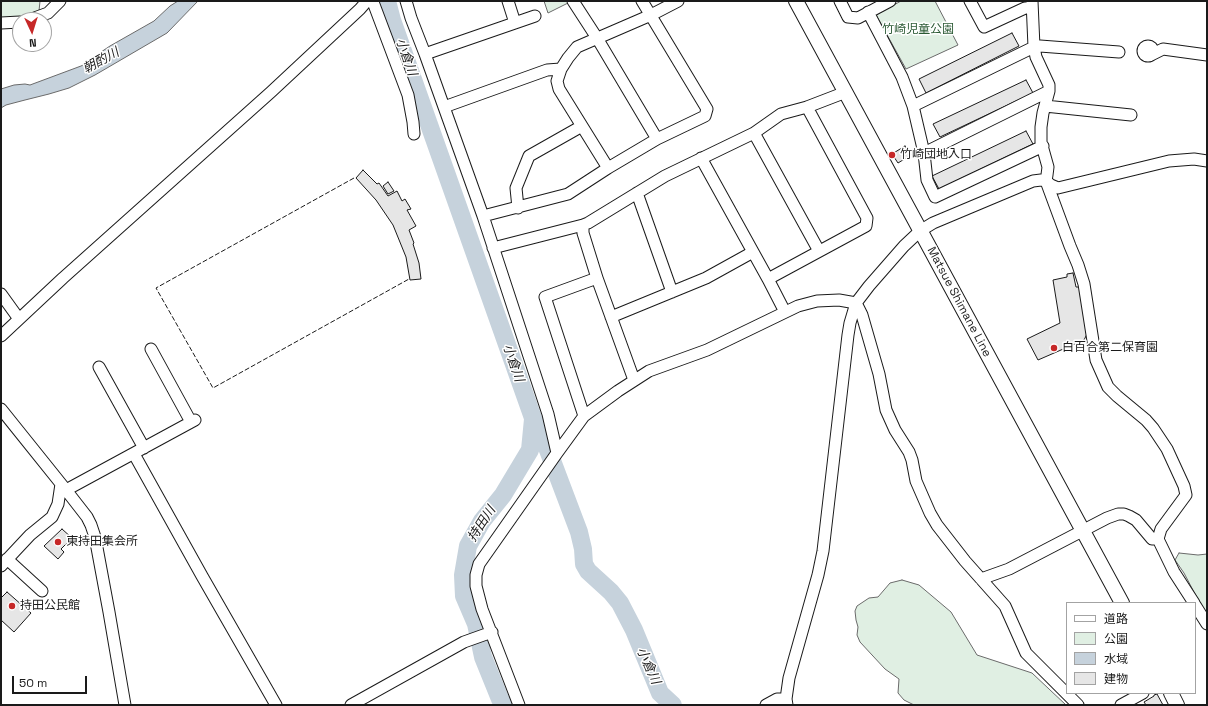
<!DOCTYPE html>
<meta charset="utf-8">
<style>
body{margin:0}
#map{position:relative;width:1208px;height:706px;overflow:hidden;background:#fff;font-family:"Space Grotesk","Noto Sans JP",sans-serif}
canvas{display:block}
.frame{position:absolute;inset:0;border:2px solid #1a1a1a;pointer-events:none}
.legend{position:absolute;left:1066px;top:602px;width:130px;height:92px;box-sizing:border-box;background:#fff;border:1px solid #a3a3a3;margin:0;padding:5px 7px;list-style:none;font-size:12px;color:#1a1a1a}
.legend li{display:flex;align-items:center;gap:8px;height:20px}
.legend b{width:20px;border:1px solid #a3a3a3}
.north{position:absolute;left:12px;top:12px;width:40px;height:40px;box-sizing:border-box;background:#fff;border:1px solid #a3a3a3;border-radius:50%;rotate:176deg;font-size:11px;font-weight:700;line-height:16px;text-align:center;color:#1a1a1a}
.north::after{content:'';display:block;margin:auto;width:14px;height:18px;background:#c62828;clip-path:polygon(50% 0,100% 100%,50% 72%,0 100%)}
.scale{position:absolute;left:12px;top:676px;width:75px;height:18px;box-sizing:border-box;border:2px solid #1a1a1a;border-top:0;padding-left:5px;font-size:12px;line-height:14px;white-space:nowrap;color:#1a1a1a;-webkit-text-stroke:3px #fff;paint-order:stroke}
</style>
<div id="map">
<canvas width="1208" height="706"></canvas>
<div class="frame"></div>
<ul class="legend">
<li><b style="height:5px;background:#fff"></b>道路</li>
<li><b style="height:11px;background:#e0efe3"></b>公園</li>
<li><b style="height:11px;background:#c6d2dc"></b>水域</li>
<li><b style="height:11px;background:#e6e6e6"></b>建物</li>
</ul>
<div class="north">N</div>
<div class="scale">50 m</div>
</div>
<script>
const ctx = document.querySelector('canvas').getContext('2d');
ctx.lineJoin = 'round';
function fill(path, color) { ctx.fillStyle = color; ctx.fill(path, 'evenodd'); }
const poly = rows => new Path2D(rows.map(r => 'M' + r).join(''));
function strokePath(path, color, width, dash) { ctx.strokeStyle = color; ctx.lineWidth = width; ctx.lineCap = dash ? 'butt' : 'round'; ctx.setLineDash(dash || []); ctx.stroke(path); }
function drawText(font, color, halo, rows, align = 'center') {
  ctx.font = font + ' "Space Grotesk","Noto Sans JP",sans-serif'; ctx.lineWidth = 3; ctx.setLineDash([]); ctx.textBaseline = 'middle'; ctx.strokeStyle = halo; ctx.fillStyle = color; for (const [text, x, y, turn = 0] of rows) {
    ctx.save(); ctx.translate(x, y); ctx.rotate((+turn || 0) * Math.PI / 180); ctx.textAlign = isNaN(turn) ? turn : align; if (halo) ctx.strokeText(text, 0, 0); ctx.fillText(text, 0, 0); ctx.restore();
  }
}
const green = poly([
 [1,1,40,1,39,11,33,15,22,19,1,21,1,1],
 [544,1,567,1,568,3,548,13,544,1],
 [901,1,935,1,958,45,906,69,876,15,901,1],
 [1179,553,1198,555,1207,554,1207,614,1195,594,1184,573,1175,560,1179,553],
 [902,580,919,585,951,612,977,655,1032,673,1066,705,914,705,904,700,898,693,899,679,885,669,860,642,857,635,858,627,856,620,855,611,857,606,869,598,878,597,890,583,902,580]
]);
fill(green, '#e0efe3');
strokePath(green, '#6a6a6a', 1);
const water = poly([
 [178,1,198,1,167,33,95,75,69,88,49,94,25,100,6,105,1,108,1,89,14,85,25,84,30,85,81,66,93,60,98,57,101,52,110,46,154,21,170,6,178,1]
]);
fill(water, '#c6d2dc');
strokePath(water, '#6a6a6a', 1);
strokePath(poly([
 [387,1,392,20,533,418,548,450,579,532,583,549,584,564,588,571,611,592,620,603,634,630,660,693,673,705],
 [504,705,500,699,483,657,476,624,464,596,463,575,468,546,482,521,503,495,530,450,533,419]
]), '#c6d2dc', 18);
const building = poly([
 [1012,33,1019,46,926,93,919,79,1012,33],
 [1026,80,1033,93,940,137,933,124,1026,80],
 [1026,131,1033,144,939,189,932,176,1026,131],
 [905,146,911,155,898,163,892,154,905,146],
 [363,170,377,184,379,183,388,196,397,191,402,201,405,199,411,209,407,210,416,226,409,230,414,243,413,244,419,263,421,279,410,280,406,257,393,225,376,200,356,178,363,170],
 [388,182,394,191,388,194,383,186,388,182],
 [1073,273,1076,287,1080,287,1087,334,1084,340,1038,360,1027,339,1060,323,1053,280,1067,277,1067,274,1073,273],
 [62,529,72,538,61,549,64,552,58,559,44,546,62,529],
 [7,592,31,613,14,632,1,620,1,598,7,592],
 [1157,694,1163,705,1146,705,1144,702,1154,696,1154,695,1157,694]
]);
fill(building, '#e6e6e6');
strokePath(building, '#1a1a1a', 1);
const minor = poly([
 [406,1,411,18,425,54,483,216,548,414,557,453],
 [508,1,515,23],
 [573,1,597,38,657,139],
 [840,1,848,17,858,18,890,1],
 [970,1,984,27,1025,8,1032,8],
 [1032,1,1034,47,1036,57,1049,85,1049,91,1043,113,1041,127,1041,142,1048,167,1047,175,1046,181,1070,246,1078,265,1084,284,1096,360,1108,387,1117,396,1146,420,1153,428,1167,449,1184,486,1186,495,1161,529,1158,539,1174,572,1194,603],
 [373,2,408,95,413,122,414,134],
 [868,12,902,77,913,106,924,153,927,180,935,197,1043,146],
 [29,20,48,13,60,1],
 [1,23,20,22],
 '1143 51a5 5 0 1 1 10 0a5 5 0 1 1-10 0Z',
 [425,54,535,16],
 [1151,55,1163,49,1207,55],
 [913,106,1034,47,1040,46,1119,52],
 [1045,106,1131,115],
 [444,107,547,70,561,69],
 [754,133,819,251],
 [924,153,1049,91],
 [701,158,768,279],
 [608,168,559,89,557,81,561,69,568,58,577,47,651,15,678,1],
 [637,193,672,292],
 [518,208,516,188,529,156,582,126],
 [483,216,568,194,608,168,657,139,705,116,707,109,642,1],
 [583,225,588,223,665,176,754,133,781,114,807,107,846,92],
 [493,248,583,225,583,233,597,278],
 [1,294,19,319],
 [856,303,862,315,879,374,886,410,895,430,909,452,912,460,916,481,930,513,937,525,965,561,1005,606,1026,653,1078,705],
 [785,312,768,279,866,226,867,218,807,107],
 [611,317,706,278,753,252],
 [1,336,63,278,271,92,360,9,367,1],
 [151,349,191,422],
 [99,367,144,448],
 [1,409,66,490,87,517,91,525,95,537,109,612,125,705],
 [584,416,545,297,597,278,634,380],
 [134,454,202,576,276,705],
 [66,490,195,420],
 [7,559,42,591],
 [1,566,30,535,52,517,58,504,61,484],
 [981,579,1009,569,1107,518,1118,514,1124,514,1129,516,1136,520,1152,539,1158,539],
 [1195,605,1207,624],
 [351,705,464,642,492,632],
 [519,705,482,609,476,586,476,575,479,564,557,453,584,416,618,391,649,371,707,350,798,306,817,301,839,300,856,303],
 [766,705,777,699,786,699],
 [787,705,786,699,789,678,818,575,823,551,848,335,850,323,856,303,869,286,904,246,920,231,933,223,1033,181,1041,180,1046,181,1051,185,1058,188,1169,161,1194,159,1207,161],
 [1121,705,1143,693]
]);
const major = poly([
 [796,1,1122,603],
 [1171,693,1177,705]
]);
strokePath(minor, '#1a1a1a', 13);
strokePath(major, '#1a1a1a', 16);
strokePath(minor, '#fff', 11);
strokePath(major, '#fff', 14);
strokePath(poly([
 [354,178,156,288,213,388,409,279]
]), '#1a1a1a', 1, [5, 2]);
for (const [x, y, r, color] of [
 [892,155,4,"#c62828"],
 [1054,348,4,"#c62828"],
 [58,542,4,"#c62828"],
 [12,606,4,"#c62828"]
]) { const dot = new Path2D(); dot.arc(x, y, r, 0, 2 * Math.PI); ctx.fillStyle = color; ctx.fill(dot); strokePath(dot, '#fff', 1.5); }
drawText('12px', '#2b5a34', '#fff', [
 ["竹崎児童公園",918,30]
]);
drawText('12px', '#1a1a1a', '#fff', [
 ["竹崎団地入口",900,155],
 ["白百合第二保育園",1062,348],
 ["東持田集会所",66,542],
 ["持田公民館",20,606]
], 'left');
drawText('12px', '#1a1a1a', '#fff', [
 ["Matsue Shimane Line",959,302,62]
]);
drawText('italic 13px', '#1a1a1a', '#fff', [
 ["小倉川",406,57,71],
 ["朝酌川",101,61,-29],
 ["小倉川",513,363,71],
 ["持田川",482,524,-57],
 ["小倉川",648,666,66]
]);
</script>
